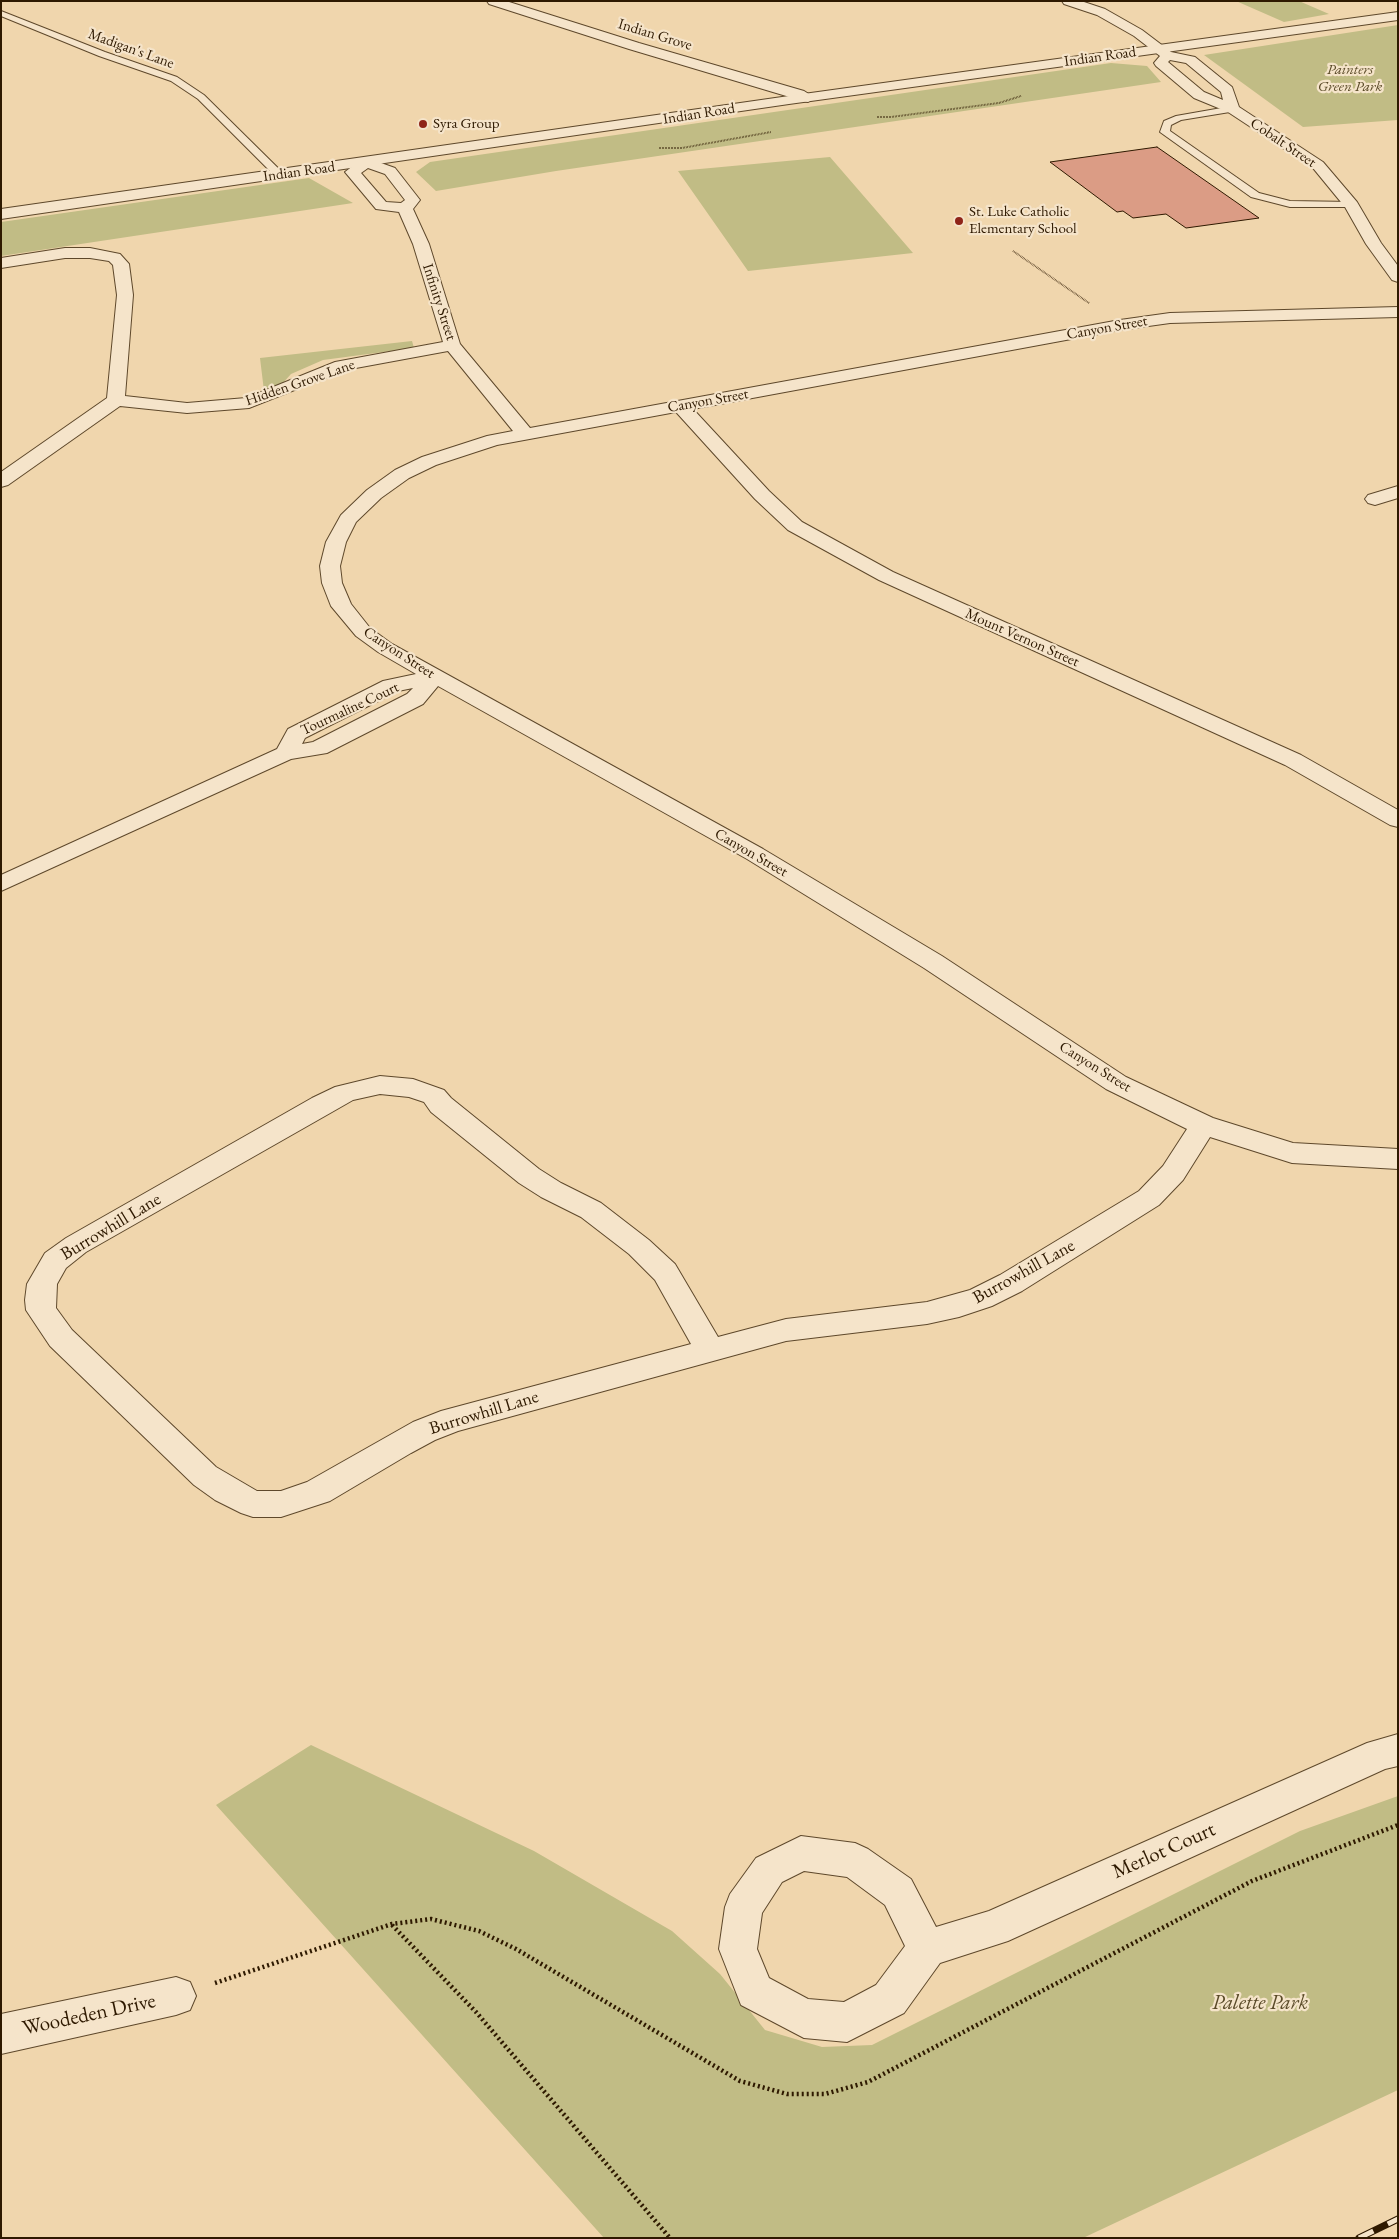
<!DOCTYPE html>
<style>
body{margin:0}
#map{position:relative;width:1399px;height:2239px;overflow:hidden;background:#f0d6ad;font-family:"EB Garamond",serif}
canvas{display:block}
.frame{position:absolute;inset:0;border:2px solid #2e1900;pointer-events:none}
</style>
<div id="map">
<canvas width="1399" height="2239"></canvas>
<div class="frame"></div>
</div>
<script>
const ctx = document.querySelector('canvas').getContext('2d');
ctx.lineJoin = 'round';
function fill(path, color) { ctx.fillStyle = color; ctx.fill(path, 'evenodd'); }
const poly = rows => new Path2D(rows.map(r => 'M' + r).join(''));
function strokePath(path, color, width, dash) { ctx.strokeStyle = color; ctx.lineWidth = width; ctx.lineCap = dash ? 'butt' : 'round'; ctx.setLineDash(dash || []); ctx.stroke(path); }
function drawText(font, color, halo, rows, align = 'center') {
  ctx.font = font + ' "EB Garamond",serif'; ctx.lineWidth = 4.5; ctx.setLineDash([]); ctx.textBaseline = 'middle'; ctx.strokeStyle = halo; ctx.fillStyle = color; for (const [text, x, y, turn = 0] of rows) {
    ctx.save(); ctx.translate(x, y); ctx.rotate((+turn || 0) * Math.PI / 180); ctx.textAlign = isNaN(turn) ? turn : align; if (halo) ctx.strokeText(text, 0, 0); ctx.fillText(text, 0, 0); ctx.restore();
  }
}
fill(poly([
 [1236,1,1299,1,1329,14,1284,22],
 [1398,25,1398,120,1303,127,1204,55],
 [1111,63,1147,66,1161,82,556,171,436,191,416,172,430,162],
 [830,157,913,253,748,271,678,171],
 [309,178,353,203,1,256,1,222],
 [412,341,414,348,323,360,291,374,282,384,264,391,260,358],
 [311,1745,534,1851,672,1931,720,1974,765,2030,822,2047,872,2045,1300,1831,1398,1796,1398,2090,1083,2238,604,2238,216,1805]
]), '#c1bc85');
const building = poly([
 [1157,147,1259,218,1186,228,1166,214,1133,218,1123,211,1117,212,1050,162,1157,147]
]);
fill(building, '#db9c85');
strokePath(building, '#2e1900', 1);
const service = poly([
 [1,11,105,52,177,77,204,95,284,174,279,177,275,176,198,99,171,81,99,56,1,16,1,11],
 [1233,106,1236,107,1236,111,1181,120,1171,125,1170,131,1259,193,1290,201,1352,202,1356,203,1356,207,1290,207,1251,197,1160,132,1164,121,1176,116,1233,106]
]);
const minor = poly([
 [487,1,506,1,639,43,804,91,815,98,808,102,803,101,629,49,489,4,487,1],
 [1062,1,1081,1,1105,9,1142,30,1171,52,1195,57,1232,87,1239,107,1323,162,1357,202,1381,243,1398,266,1398,282,1392,280,1366,244,1345,207,1313,168,1228,112,1194,98,1156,66,1154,63,1160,56,1134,36,1097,15,1064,4,1062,1],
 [1170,60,1186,63,1221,92,1223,100,1204,92,1168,62,1170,60],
 [367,158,395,168,420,200,413,209,429,244,460,344,530,428,1120,320,1170,313,1398,307,1398,317,1170,323,1120,330,693,409,769,491,802,522,893,572,1301,755,1398,810,1398,827,1390,825,1285,765,879,580,788,530,755,499,676,412,497,445,436,465,409,478,381,498,356,522,346,542,340,566,342,583,351,604,370,628,392,644,763,849,942,956,1126,1077,1213,1118,1293,1143,1398,1149,1398,1169,1292,1163,1210,1137,1183,1180,1159,1205,1022,1291,992,1306,959,1317,927,1324,786,1341,458,1431,435,1440,411,1453,330,1501,281,1517,253,1517,241,1513,215,1500,194,1485,50,1346,26,1310,25,1300,27,1284,45,1253,66,1238,312,1098,335,1087,380,1076,413,1079,444,1090,451,1098,539,1169,561,1183,601,1203,649,1240,675,1264,718,1337,786,1319,927,1302,970,1290,1000,1275,1139,1191,1163,1166,1187,1129,1106,1089,924,968,747,859,438,686,423,704,327,753,291,759,1,891,1,875,277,749,288,729,383,681,416,674,378,652,356,636,331,606,322,583,320,566,326,542,341,515,367,490,395,470,422,457,487,436,513,431,448,351,345,370,249,408,187,413,120,406,8,485,1,487,1,472,107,398,117,295,113,265,109,261,90,258,65,258,1,268,1,258,65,248,90,248,120,254,129,264,133,295,125,396,187,403,246,398,335,362,443,342,413,244,399,212,376,209,345,172,362,159,367,158],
 [368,168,385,174,405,200,401,203,386,202,361,173,368,168],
 [413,688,407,694,313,742,302,744,305,738,398,691,413,688],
 [380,1094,409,1097,424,1102,431,1112,519,1183,541,1197,581,1217,629,1254,655,1280,691,1344,441,1411,413,1422,307,1482,281,1491,257,1491,216,1467,72,1330,56,1308,57,1284,66,1268,86,1252,332,1112,353,1100,380,1094],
 [1398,486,1398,498,1375,505,1368,503,1365,499,1368,495,1398,486],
 [1398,1734,1398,1766,1385,1769,1008,1941,940,1963,904,2013,847,2042,804,2038,741,2005,719,1949,725,1907,730,1894,756,1858,801,1836,855,1843,868,1849,911,1879,936,1927,989,1911,1367,1743,1398,1734],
 [804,1871,847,1877,885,1905,905,1946,876,1985,844,2002,808,1999,769,1978,757,1949,762,1913,782,1882,804,1871],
 [176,1977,190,1982,196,1996,190,2010,176,2015,1,2054,1,2014,176,1977]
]);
const tertiary = poly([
 [1398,12,1398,20,789,104,1,219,1,209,789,96,1398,12]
]);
strokePath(service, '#5e482b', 2);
strokePath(minor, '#5e482b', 2);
strokePath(tertiary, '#5e482b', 2);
strokePath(poly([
 [877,117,891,117,999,103,1021,96],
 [659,148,682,148,771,132],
 [1013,251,1089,303]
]), '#2e1900', 2, [0.5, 1]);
strokePath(poly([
 [392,1925,476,2012,670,2238],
 [215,1983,392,1924,431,1919,479,1931,516,1949,740,2081,787,2094,825,2094,868,2082,1252,1881,1398,1825]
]), '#2e1900', 4.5, [2, 3]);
fill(service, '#f5e4ca');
fill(minor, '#f5e4ca');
fill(tertiary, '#f5e4ca');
const rail = poly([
 [1359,2238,1398,2219]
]);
strokePath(rail, '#2e1900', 7);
strokePath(rail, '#f5e4ca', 5, [16]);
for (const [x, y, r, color] of [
 [423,124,5,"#8f2418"],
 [959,221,5,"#8f2418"]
]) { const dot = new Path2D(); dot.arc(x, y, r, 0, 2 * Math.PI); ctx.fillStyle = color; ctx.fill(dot); strokePath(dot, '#f5e4ca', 2); }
drawText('15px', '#2e1900', '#f5e4ca', [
 ["Indian Grove",655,35,17],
 ["Madigan's Lane",131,49,20],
 ["Indian Road",1100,57,-8],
 ["Indian Road",699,114,-9],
 ["Cobalt Street",1283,143,34],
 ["Indian Road",299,172,-8],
 ["Infinity Street",439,302,72],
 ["Canyon Street",1107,328,-10],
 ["Hidden Grove Lane",300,383,-19],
 ["Canyon Street",708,401,-10],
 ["Mount Vernon Street",1022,638,24],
 ["Canyon Street",399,653,33],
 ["Tourmaline Court",350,709,-25],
 ["Canyon Street",751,853,30],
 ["Canyon Street",1095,1067,32]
]);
drawText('italic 15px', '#5a4a28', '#f5e4ca', [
 ["Painters",1350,70],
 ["Green Park",1350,87]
]);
drawText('15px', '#2e1900', '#f5e4ca', [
 ["Syra Group",433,124],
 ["St. Luke Catholic",969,212],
 ["Elementary School",969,229]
], 'left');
drawText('18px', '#2e1900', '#f5e4ca', [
 ["Burrowhill Lane",111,1227,-31],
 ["Burrowhill Lane",1024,1272,-29],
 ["Burrowhill Lane",484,1413,-17]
]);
drawText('21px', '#2e1900', '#f5e4ca', [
 ["Merlot Court",1164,1851,-24],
 ["Woodeden Drive",89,2015,-12]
]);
drawText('italic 21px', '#5a4a28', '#f5e4ca', [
 ["Palette Park",1260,2003]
]);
</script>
